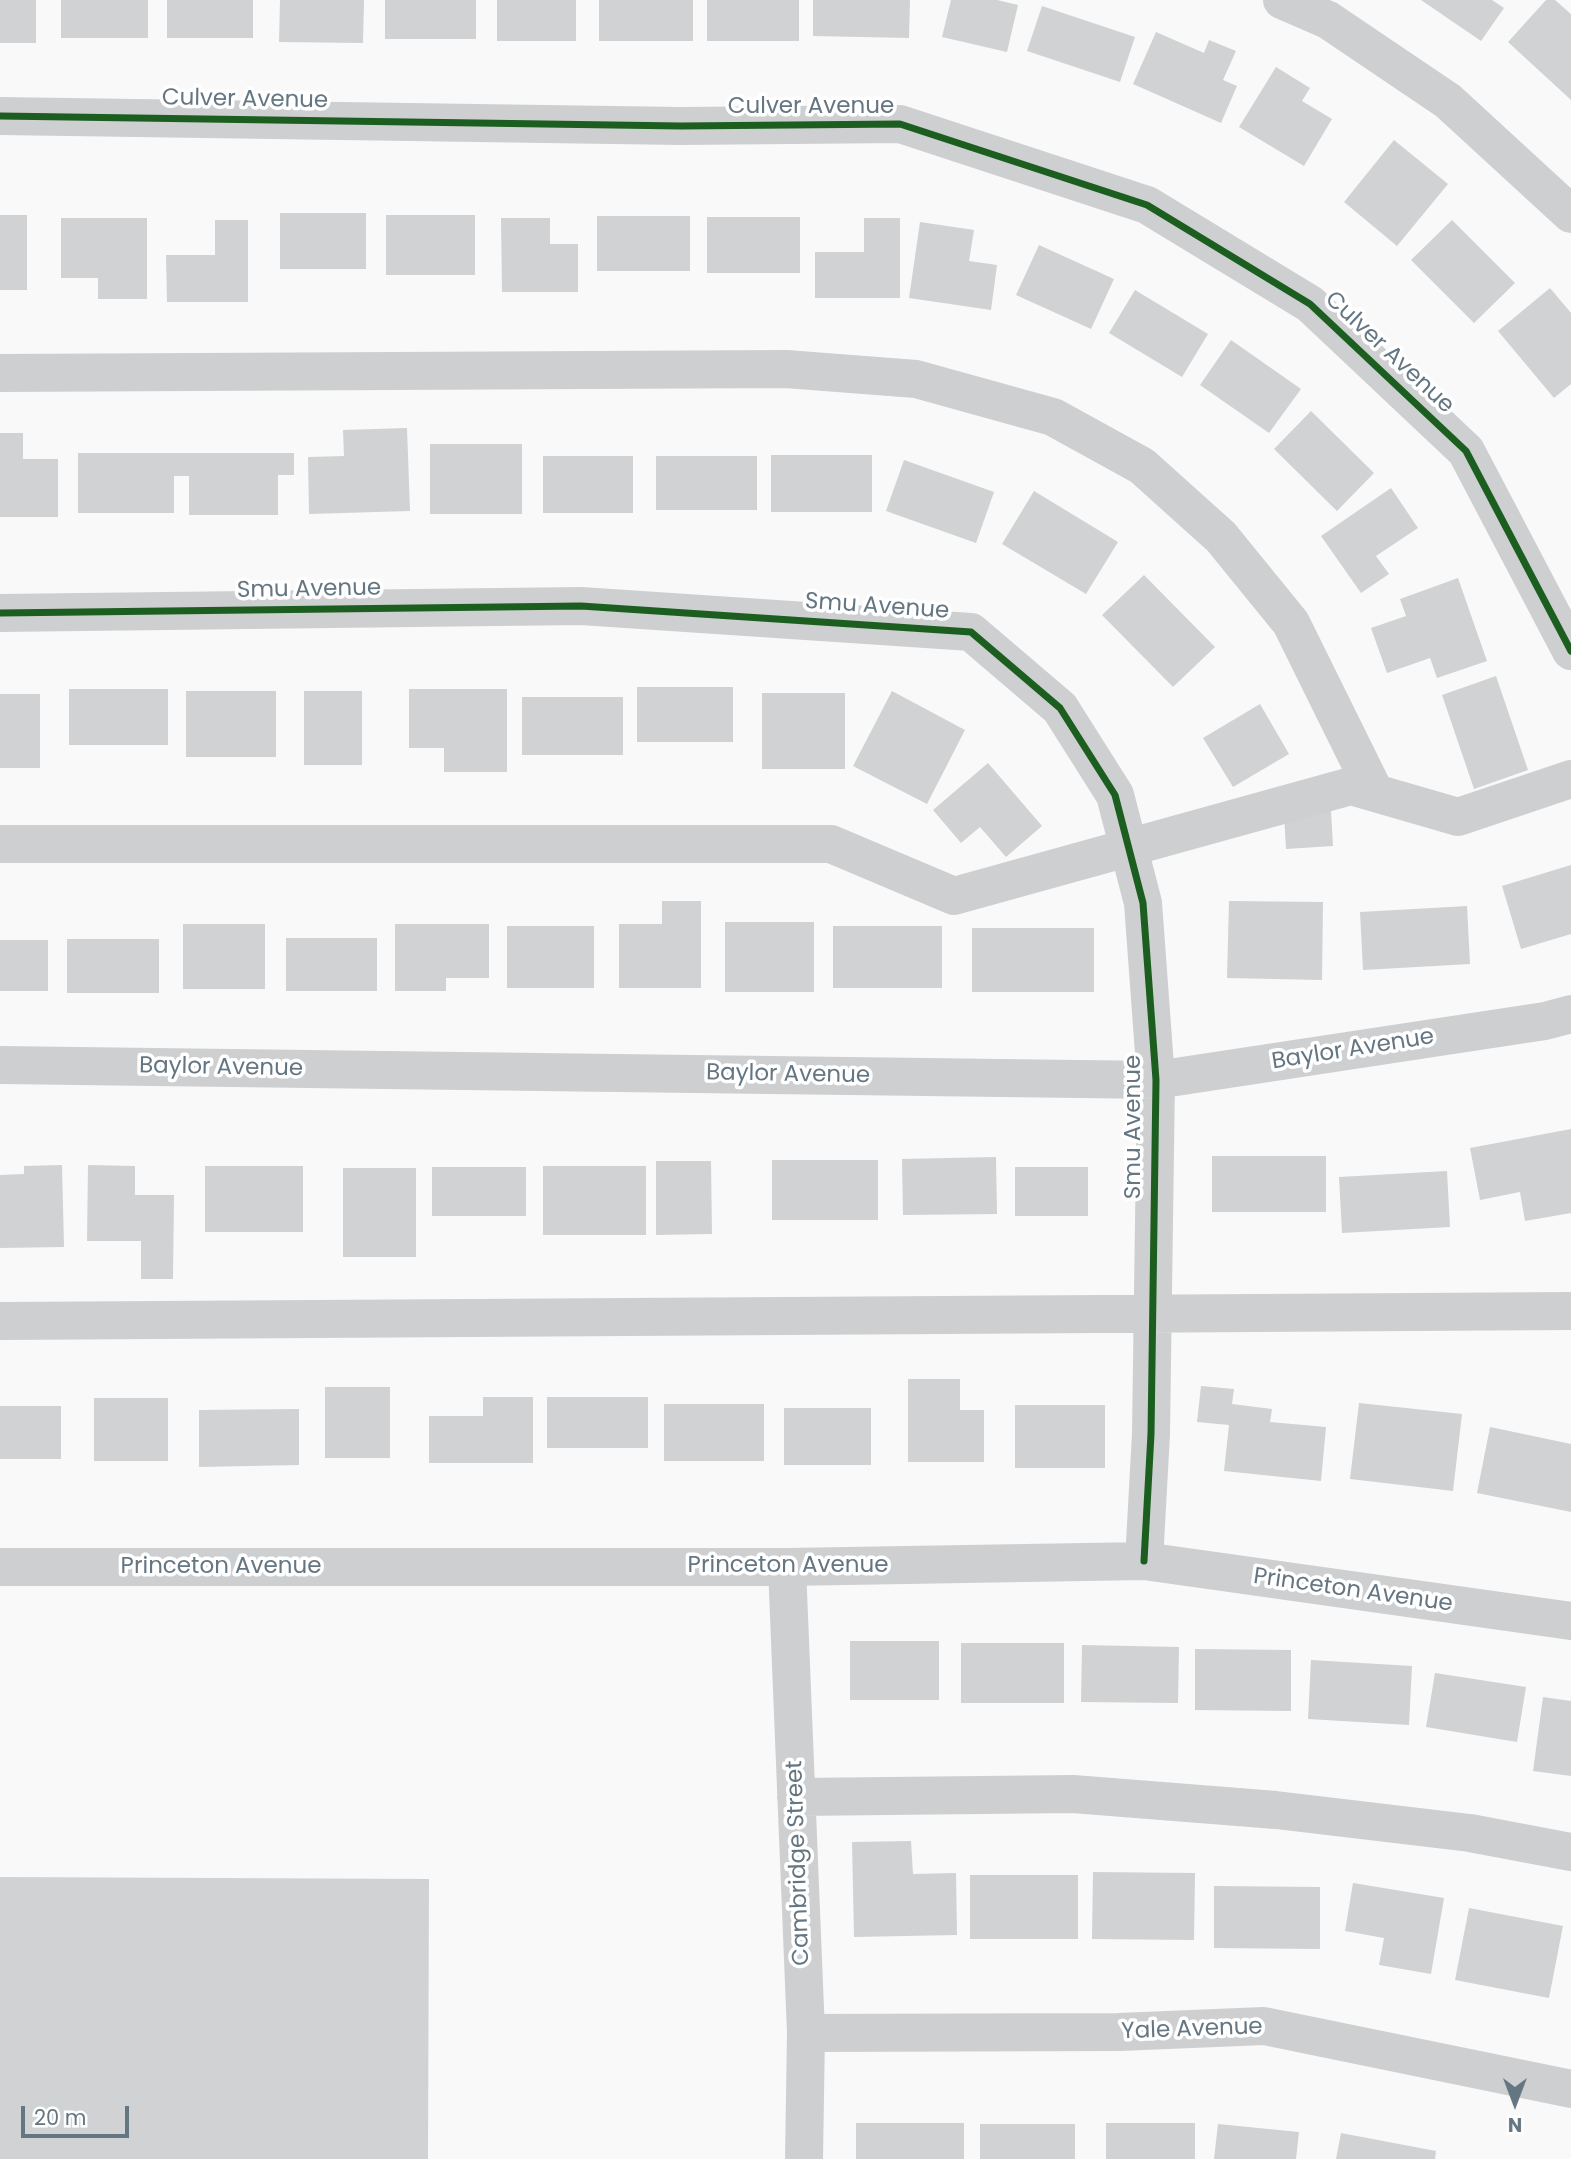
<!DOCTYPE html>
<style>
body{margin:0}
#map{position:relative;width:1571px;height:2159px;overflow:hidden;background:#f9f9f9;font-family:Poppins,sans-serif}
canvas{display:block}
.north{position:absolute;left:1480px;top:2068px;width:70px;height:70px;-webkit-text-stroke:5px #fff;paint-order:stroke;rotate:180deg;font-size:19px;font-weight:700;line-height:28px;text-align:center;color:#657683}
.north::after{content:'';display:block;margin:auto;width:24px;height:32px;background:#657683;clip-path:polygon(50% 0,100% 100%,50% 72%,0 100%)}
.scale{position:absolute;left:21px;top:2106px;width:108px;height:32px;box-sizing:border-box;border:4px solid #657683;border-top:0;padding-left:9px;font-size:21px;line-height:24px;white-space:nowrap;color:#657683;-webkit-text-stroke:5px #fff;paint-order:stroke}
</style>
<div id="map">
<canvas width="1571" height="2159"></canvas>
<div class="north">N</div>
<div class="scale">20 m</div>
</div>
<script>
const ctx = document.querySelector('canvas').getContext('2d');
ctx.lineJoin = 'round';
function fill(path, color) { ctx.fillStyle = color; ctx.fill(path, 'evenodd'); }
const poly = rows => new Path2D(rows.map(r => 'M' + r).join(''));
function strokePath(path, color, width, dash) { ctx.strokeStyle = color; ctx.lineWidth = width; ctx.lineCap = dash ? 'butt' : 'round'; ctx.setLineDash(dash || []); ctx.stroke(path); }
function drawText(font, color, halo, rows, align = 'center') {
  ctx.font = font + ' Poppins,sans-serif'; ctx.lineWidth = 7; ctx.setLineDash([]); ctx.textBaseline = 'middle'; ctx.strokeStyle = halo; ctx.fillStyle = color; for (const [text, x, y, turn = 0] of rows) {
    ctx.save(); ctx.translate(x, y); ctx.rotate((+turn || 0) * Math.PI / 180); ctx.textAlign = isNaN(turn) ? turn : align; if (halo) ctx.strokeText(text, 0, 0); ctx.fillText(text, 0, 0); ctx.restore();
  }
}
fill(poly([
 [0,0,36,0,36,43,0,43],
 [61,0,148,0,148,38,61,38],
 [167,0,253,0,253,38,167,38],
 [280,0,364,0,363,43,279,42],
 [385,0,476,0,476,39,385,39],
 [497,0,576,0,576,41,497,41],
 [599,0,693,0,693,41,599,41],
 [707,0,799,0,799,41,707,41],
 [813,0,910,0,909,38,813,36],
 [951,0,997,0,1018,5,1007,52,942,37],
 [1421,0,1492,0,1504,8,1481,41],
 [1546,0,1555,0,1571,14,1571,100,1508,42],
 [1042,6,1135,37,1120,82,1027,51],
 [1156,32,1204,53,1209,40,1236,51,1223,80,1237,86,1221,123,1133,84],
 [1276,67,1310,88,1302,101,1332,119,1304,166,1239,127],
 [1394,140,1448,184,1397,246,1344,202],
 [280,213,366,213,366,269,280,269],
 [0,215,27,215,27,290,0,290],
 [386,215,475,215,475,275,386,275],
 [597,216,690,216,690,271,597,271],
 [707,217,800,217,800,273,707,273],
 [61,218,147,218,147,299,98,299,98,278,61,278],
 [501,218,550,218,550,244,578,244,578,292,502,292],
 [864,218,900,218,900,298,815,298,815,252,864,252],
 [215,220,248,220,248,302,167,302,166,255,215,255],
 [1452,220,1515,283,1474,323,1411,260],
 [920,222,974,230,969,261,997,265,991,310,909,298],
 [1039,245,1114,279,1091,329,1016,295],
 [1550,288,1571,313,1571,384,1554,398,1498,331],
 [1135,290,1208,334,1182,377,1109,333],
 [1231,340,1301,389,1269,433,1200,385],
 [1311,411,1374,473,1337,511,1274,449],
 [407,428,410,511,309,514,308,457,344,456,343,430],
 [0,433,23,433,23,459,58,459,58,517,0,517],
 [430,444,522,444,522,514,430,514],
 [78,453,294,453,294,475,278,475,278,515,189,515,189,476,174,476,174,513,78,513],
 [771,455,872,455,872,512,771,512],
 [543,456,633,456,633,513,543,513],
 [656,456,757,456,757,510,656,510],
 [904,460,994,492,976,543,886,511],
 [1391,488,1418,528,1376,556,1389,574,1361,593,1321,536],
 [1034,491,1118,542,1086,594,1002,544],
 [1144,575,1215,647,1173,687,1102,615],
 [1458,578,1487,661,1437,678,1430,658,1387,673,1371,628,1406,616,1400,599],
 [1496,676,1528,770,1474,789,1442,695],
 [637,687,733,687,733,742,637,742],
 [69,689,168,689,168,745,69,745],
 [409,689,507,689,507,772,444,772,444,748,409,748],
 [186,691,276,691,276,757,186,757],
 [304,691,362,691,362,765,304,765],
 [892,691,965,730,927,804,853,766],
 [762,693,845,693,845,769,762,769],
 [0,694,40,694,40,768,0,768],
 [522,697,623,697,623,755,522,755],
 [1260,704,1289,754,1233,787,1203,738],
 [988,763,1042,826,1006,857,980,827,961,843,933,810],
 [1331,811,1333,846,1286,849,1284,814],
 [1571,865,1571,934,1521,949,1502,886],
 [662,901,701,901,701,988,619,988,619,924,662,924],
 [1229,901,1323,902,1322,980,1227,978],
 [1467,906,1470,964,1363,970,1360,912],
 [725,922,814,922,814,992,725,992],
 [183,924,265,924,265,989,183,989],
 [395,924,489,924,489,978,446,978,446,991,395,991],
 [507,926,594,926,594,988,507,988],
 [833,926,942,926,942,988,833,988],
 [972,928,1094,928,1094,992,972,992],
 [286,938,377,938,377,991,286,991],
 [67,939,159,939,159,993,67,993],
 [0,940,48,940,48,991,0,991],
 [1571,1129,1571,1213,1525,1221,1520,1192,1480,1200,1470,1148],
 [1212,1156,1326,1156,1326,1212,1212,1212],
 [996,1157,997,1214,903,1215,902,1159],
 [772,1160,878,1160,878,1220,772,1220],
 [656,1161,711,1161,712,1234,656,1235],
 [62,1165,64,1247,0,1248,0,1175,24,1174,24,1166],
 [88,1165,135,1166,135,1195,174,1195,173,1279,141,1279,141,1241,87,1241],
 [205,1166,303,1166,303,1232,205,1232],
 [543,1166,646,1166,646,1235,543,1235],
 [432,1167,526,1167,526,1216,432,1216],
 [1015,1167,1088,1167,1088,1216,1015,1216],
 [343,1168,416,1168,416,1257,343,1257],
 [1447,1171,1450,1227,1342,1233,1339,1177],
 [908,1379,960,1379,960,1410,984,1410,984,1462,908,1462],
 [1201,1386,1234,1389,1232,1404,1272,1409,1270,1422,1326,1427,1321,1481,1224,1471,1229,1425,1197,1422],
 [325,1387,390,1387,390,1458,325,1458],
 [483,1397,533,1397,533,1463,429,1463,429,1416,483,1416],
 [547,1397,648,1397,648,1448,547,1448],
 [94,1398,168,1398,168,1461,94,1461],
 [1359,1403,1462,1414,1453,1491,1350,1479],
 [664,1404,764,1404,764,1461,664,1461],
 [1015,1405,1105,1405,1105,1468,1015,1468],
 [0,1406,61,1406,61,1459,0,1459],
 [784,1408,871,1408,871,1465,784,1465],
 [299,1409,299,1465,199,1467,199,1410],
 [1490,1427,1571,1444,1571,1512,1477,1493],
 [850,1641,939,1641,939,1700,850,1700],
 [961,1643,1064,1643,1064,1703,961,1703],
 [1082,1645,1179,1647,1178,1703,1081,1702],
 [1195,1649,1291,1650,1291,1711,1195,1710],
 [1311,1660,1412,1666,1409,1725,1308,1719],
 [1435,1673,1526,1687,1517,1742,1426,1727],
 [1543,1697,1571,1701,1571,1776,1533,1771],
 [911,1841,913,1874,956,1873,957,1935,854,1937,852,1842],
 [1093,1872,1195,1873,1194,1940,1092,1939],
 [970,1875,1078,1875,1078,1939,970,1939],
 [0,1877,429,1879,428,2159,0,2159],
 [1353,1883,1444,1898,1431,1974,1379,1965,1384,1938,1345,1931],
 [1214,1886,1320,1887,1320,1949,1214,1948],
 [1469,1908,1563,1926,1549,1998,1455,1980],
 [856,2123,964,2123,964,2159,856,2159],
 [1106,2123,1195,2123,1195,2159,1106,2159],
 [980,2124,1075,2124,1075,2159,980,2159],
 [1218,2124,1299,2132,1296,2159,1214,2159],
 [1341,2133,1436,2151,1435,2159,1336,2159]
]), '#d0d2d3');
strokePath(poly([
 [1282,0,1328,20,1448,101,1571,214],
 [0,116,681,126,900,124,1147,205,1310,304,1466,451,1571,651],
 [0,373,786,369,916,379,1053,417,1142,466,1221,537,1291,623,1375,793],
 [0,613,581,606,971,632,1060,708,1115,795,1143,903,1156,1080,1151,1434,1144,1561],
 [0,844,831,844,954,896,1351,786,1458,817,1571,779],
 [0,1065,1156,1080,1545,1021,1571,1014],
 [0,1321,1571,1311],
 [0,1567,787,1567,1144,1561,1571,1621],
 [787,1567,806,2033,804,2159],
 [796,1797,1073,1794,1276,1810,1470,1833,1571,1852],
 [806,2033,1119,2032,1264,2026,1571,2089]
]), '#cecfd0', 38);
strokePath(poly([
 [0,116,681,126,900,124,1147,205,1310,304,1466,451,1571,651],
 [0,613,581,606,971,632,1060,708,1115,795,1143,903,1156,1080,1151,1434,1144,1561]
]), '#1b5e20', 7);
drawText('23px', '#657683', '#fff', [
 ["Culver Avenue",245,100,1],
 ["Culver Avenue",811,107],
 ["Culver Avenue",1389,353,43],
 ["Smu Avenue",309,590,-1],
 ["Smu Avenue",877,607,4],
 ["Baylor Avenue",1353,1050,-9],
 ["Baylor Avenue",221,1068,1],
 ["Baylor Avenue",788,1075,1],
 ["Smu Avenue",1134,1127,-90],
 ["Princeton Avenue",788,1566],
 ["Princeton Avenue",221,1567],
 ["Princeton Avenue",1353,1591,8],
 ["Cambridge Street",799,1863,-92],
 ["Yale Avenue",1192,2030,-2]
]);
</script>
